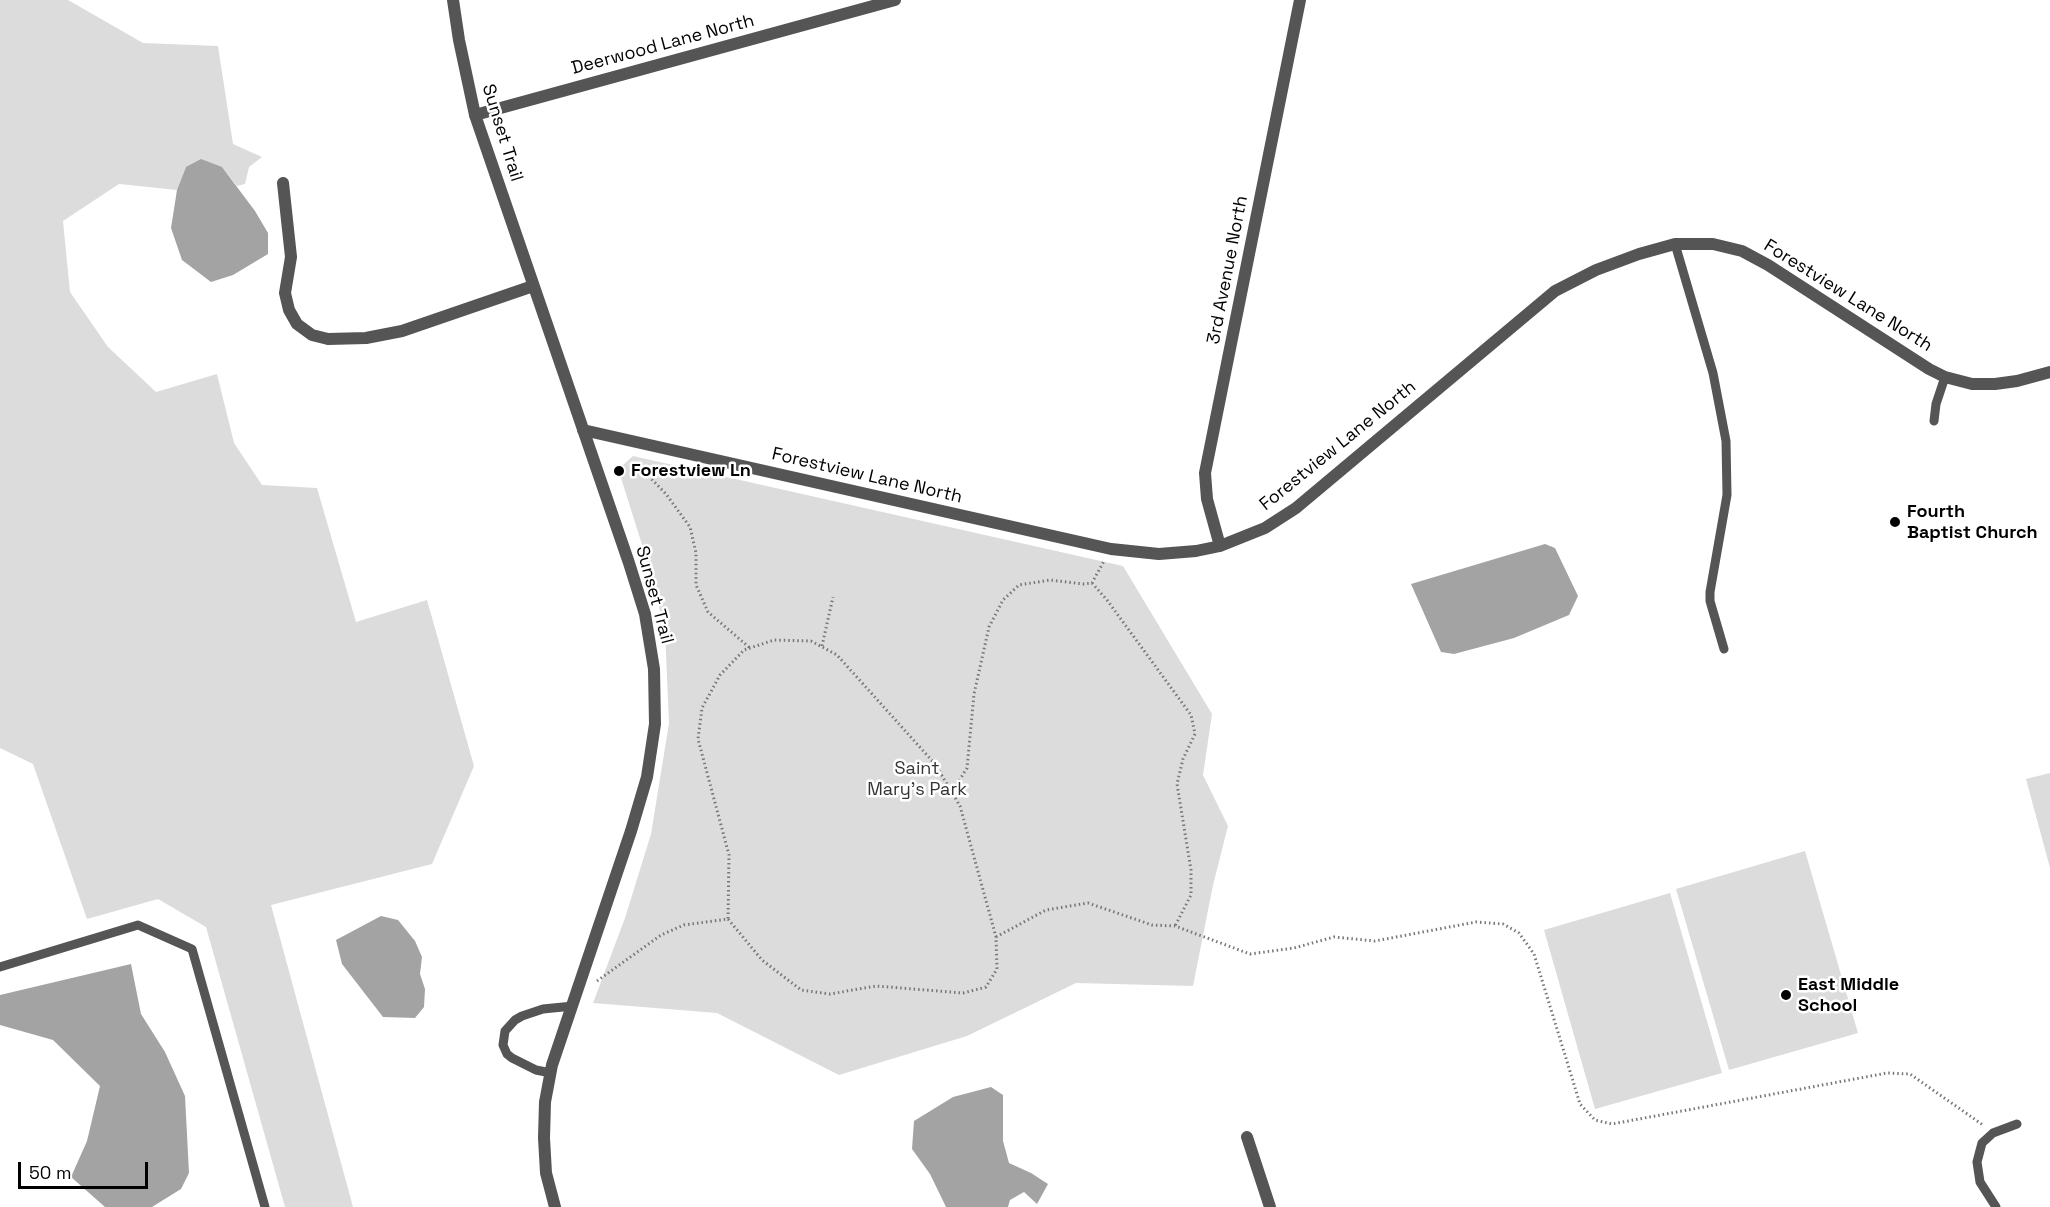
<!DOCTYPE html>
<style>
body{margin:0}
#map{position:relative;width:2050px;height:1207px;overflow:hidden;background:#fff;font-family:"Space Grotesk",sans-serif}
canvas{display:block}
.scale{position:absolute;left:18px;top:1162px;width:130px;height:27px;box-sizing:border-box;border:3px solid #000;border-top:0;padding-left:8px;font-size:18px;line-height:21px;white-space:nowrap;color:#000;-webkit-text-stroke:4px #fff;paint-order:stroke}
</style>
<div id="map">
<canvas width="2050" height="1207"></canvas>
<div class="scale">50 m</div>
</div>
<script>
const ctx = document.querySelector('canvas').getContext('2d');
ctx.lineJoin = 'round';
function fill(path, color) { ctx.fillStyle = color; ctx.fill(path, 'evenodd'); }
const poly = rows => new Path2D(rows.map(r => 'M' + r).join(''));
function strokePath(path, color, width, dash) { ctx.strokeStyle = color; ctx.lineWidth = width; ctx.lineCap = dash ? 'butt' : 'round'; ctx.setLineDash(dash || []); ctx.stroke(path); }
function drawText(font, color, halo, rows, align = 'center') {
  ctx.font = font + ' "Space Grotesk",sans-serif'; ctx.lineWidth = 5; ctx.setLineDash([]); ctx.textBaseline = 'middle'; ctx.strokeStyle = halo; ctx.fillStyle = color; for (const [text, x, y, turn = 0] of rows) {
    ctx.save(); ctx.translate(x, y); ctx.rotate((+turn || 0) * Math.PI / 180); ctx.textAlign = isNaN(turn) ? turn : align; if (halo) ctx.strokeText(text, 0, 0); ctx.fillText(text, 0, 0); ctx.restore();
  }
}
fill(poly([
 [0,0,68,0,143,43,218,46,233,144,262,157,249,167,245,184,237,186,222,167,186,167,177,190,119,184,63,221,70,292,108,347,156,392,217,374,234,443,262,485,317,488,356,622,427,600,474,766,432,864,271,905,353,1207,285,1207,206,927,158,899,87,919,33,764,0,748],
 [633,456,1123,566,1212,714,1203,775,1228,826,1213,885,1193,986,1076,983,967,1036,839,1075,717,1013,593,1003,625,918,651,834,669,723,665,630,645,554,621,478,622,466],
 [2050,773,2050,868,2026,779],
 [1805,851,1858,1033,1729,1070,1676,889],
 [1670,893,1722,1073,1595,1109,1544,930]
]), '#dcdcdc');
fill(poly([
 [201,159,222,167,255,211,268,233,268,254,233,275,211,282,182,260,171,228,177,190,186,167],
 [1545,544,1555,548,1578,596,1569,615,1514,638,1454,654,1441,652,1411,584],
 [381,916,398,920,415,941,422,957,420,974,425,989,424,1007,415,1018,383,1017,342,964,336,940],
 [131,964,141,1014,165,1052,185,1096,189,1173,181,1189,152,1207,105,1207,71,1177,87,1141,100,1086,53,1040,0,1025,0,995],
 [991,1087,1003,1095,1003,1141,1009,1163,1031,1173,1048,1184,1037,1204,1024,1192,1010,1200,1008,1207,946,1207,930,1174,912,1149,914,1121,953,1097]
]), '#a3a3a3');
strokePath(poly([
 [636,463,666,494,690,527,696,553,696,585,708,612,750,648],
 [1092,583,1107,600,1191,715,1195,734,1183,759,1177,784,1191,870,1191,895,1175,926],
 [822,646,833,597],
 [952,792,967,768,974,694,989,627,1003,600,1019,585,1050,580,1083,584,1092,583,1104,561],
 [996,937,1046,910,1088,903,1152,925,1175,926,1250,954,1294,948,1334,937,1375,941,1476,922,1503,924,1519,933,1534,954,1580,1104,1595,1120,1612,1124,1887,1073,1910,1074,1983,1125],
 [597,981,661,935,684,925,728,919,762,960,801,990,830,994,876,986,963,993,986,987,997,969,996,937,960,806,935,764,837,655,811,641,774,640,744,650,720,675,702,708,698,739,729,855,728,919]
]), '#777', 3, [1.5, 3]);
strokePath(poly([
 [1675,244,1713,373,1726,441,1727,495,1710,592,1710,601,1724,649],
 [1934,421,1936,404,1945,377],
 [0,967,138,925,192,949,265,1207],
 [551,1073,536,1070,512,1058,507,1054,503,1045,505,1031,515,1020,522,1016,543,1009,573,1006],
 [1996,1207,1980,1182,1977,1162,1982,1143,1993,1133,2017,1124]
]), '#555', 9);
strokePath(poly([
 [475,115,895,0],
 [283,183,291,257,285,293,289,310,297,324,312,335,328,339,366,338,402,331,533,286],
 [583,430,1111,549,1159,554,1196,551,1220,546,1265,528,1296,508,1555,291,1596,270,1639,254,1675,244,1713,244,1742,251,1768,265,1929,369,1945,377,1972,384,1995,384,2017,381,2050,372],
 [1220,546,1207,499,1205,473,1300,0],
 [1247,1137,1270,1207]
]), '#555', 12);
strokePath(poly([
 [453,0,459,40,475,115,629,563,645,614,654,669,655,724,647,777,631,831,552,1065,545,1102,544,1138,546,1173,555,1207]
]), '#555', 12);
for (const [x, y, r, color] of [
 [619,471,6,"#000"],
 [1895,522,6,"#000"],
 [1786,995,6,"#000"]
]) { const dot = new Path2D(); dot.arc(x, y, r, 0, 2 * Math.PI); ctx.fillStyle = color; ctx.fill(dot); strokePath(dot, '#fff', 2); }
drawText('18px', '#000', '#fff', [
 ["Deerwood Lane North",663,45,-15],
 ["Sunset Trail",502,133,73],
 ["3rd Avenue North",1228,270,-79],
 ["Forestview Lane North",1848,296,32],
 ["Forestview Lane North",1338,446,-39],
 ["Forestview Lane North",867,476,13],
 ["Sunset Trail",654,595,75]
]);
drawText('bold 18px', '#000', '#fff', [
 ["Forestview Ln",631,471],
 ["Fourth",1907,512],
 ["Baptist Church",1907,533],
 ["East Middle",1798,985],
 ["School",1798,1006]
], 'left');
drawText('18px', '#333', '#fff', [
 ["Saint",917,769],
 ["Mary's Park",917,790]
]);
</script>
